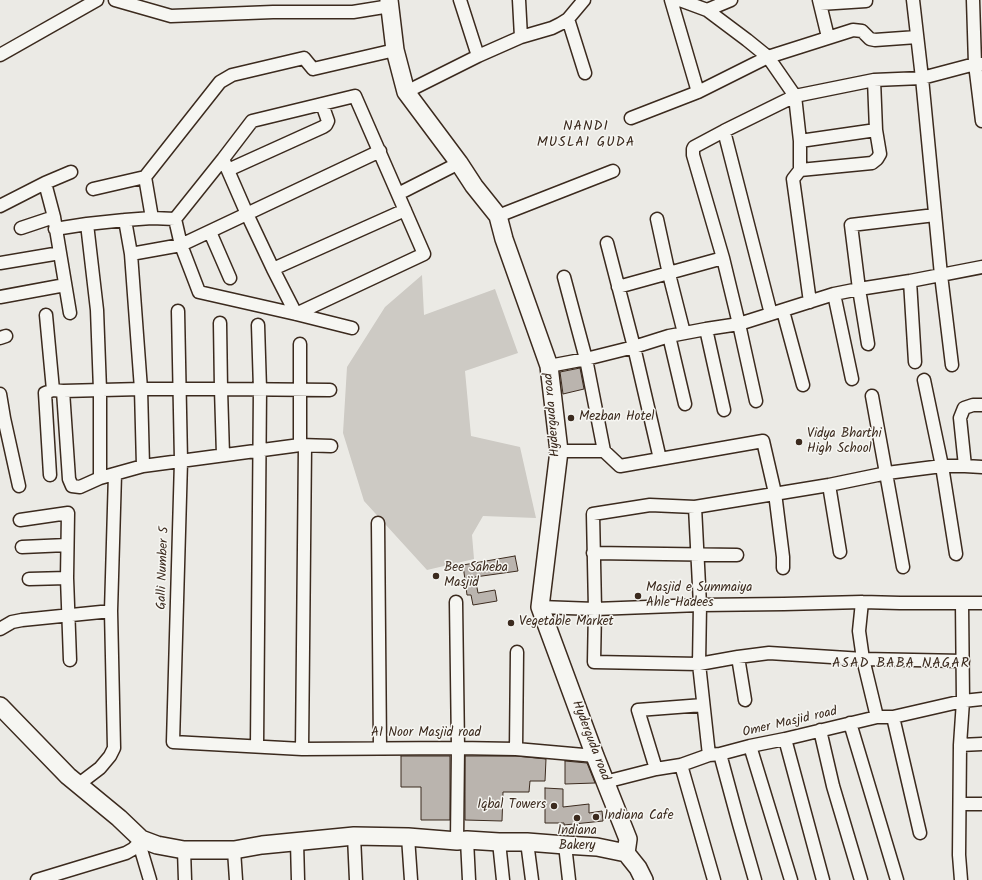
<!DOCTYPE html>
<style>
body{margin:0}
canvas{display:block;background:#ebeae5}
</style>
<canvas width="982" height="880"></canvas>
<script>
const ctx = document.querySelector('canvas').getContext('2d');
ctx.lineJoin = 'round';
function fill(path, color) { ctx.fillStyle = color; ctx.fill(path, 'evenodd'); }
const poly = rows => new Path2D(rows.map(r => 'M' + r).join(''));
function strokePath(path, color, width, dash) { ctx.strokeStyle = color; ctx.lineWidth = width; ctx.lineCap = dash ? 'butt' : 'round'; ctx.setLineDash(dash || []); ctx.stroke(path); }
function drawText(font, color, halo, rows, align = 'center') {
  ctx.font = font + ' Kalam,sans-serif'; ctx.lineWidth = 3; ctx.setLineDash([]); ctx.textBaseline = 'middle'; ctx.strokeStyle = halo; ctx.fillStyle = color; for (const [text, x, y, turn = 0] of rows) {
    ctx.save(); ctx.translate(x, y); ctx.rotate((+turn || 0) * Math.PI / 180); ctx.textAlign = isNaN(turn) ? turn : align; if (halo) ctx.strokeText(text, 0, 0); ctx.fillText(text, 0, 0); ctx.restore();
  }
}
fill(poly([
 [422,275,424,315,495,289,518,353,465,371,471,436,520,447,536,518,483,516,472,535,474,559,427,570,364,501,343,433,347,367,385,307]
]), '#cdcac4');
const building = poly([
 [580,368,584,389,563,394,560,372,580,368],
 [515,556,518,571,475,577,478,593,495,590,497,601,473,605,471,595,467,595,463,565,515,556],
 [401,756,450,756,450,820,421,820,421,787,401,787,401,756],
 [465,756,516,756,546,759,545,781,530,781,529,792,503,792,502,821,465,820,465,756],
 [565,761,587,763,595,783,565,784,565,761],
 [545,788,563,789,563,807,589,804,589,813,602,811,603,821,564,825,564,823,545,823,545,788]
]);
fill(building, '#bab4ae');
strokePath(building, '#3b2a1e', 1);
const street = poly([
 [115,0,171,16,273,12,353,12,390,6],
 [460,0,478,56],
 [519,0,521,37],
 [671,0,698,92],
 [680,0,707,10,747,40,768,57,795,96,800,141,800,170,793,179,810,302],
 [819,0,828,37],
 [913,0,922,78,941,275,952,365],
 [973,0,975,64,982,121],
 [820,4,866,1],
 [707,10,731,0],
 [568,19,585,73],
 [0,55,97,0],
 [406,92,478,56,521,37,552,28,560,24,568,19,584,0],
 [631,118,698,92,768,57,853,30,862,31,870,39,875,40,917,37],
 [724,131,771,314],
 [800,141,876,130],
 [228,170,323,127,326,125,328,121,322,104],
 [800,170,872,163,877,159,880,154,876,130,874,80],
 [145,177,152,218],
 [45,183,54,217,70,313],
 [93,189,145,177,220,82,232,75,304,58,313,69,395,50],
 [398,194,459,163],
 [0,206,45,183,71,172],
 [498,216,613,171],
 [175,219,181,245,199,292,296,314,352,328],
 [657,219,669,274,684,333],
 [125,220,131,254,141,389,143,466],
 [87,224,97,310,100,390,100,478],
 [21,228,54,217],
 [55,229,87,224,125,220,152,218,175,219,223,159,252,121,355,96,424,254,296,314,273,269,247,214,223,159],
 [210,232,230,278],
 [607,243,634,347,660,459],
 [131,254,181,245,380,151],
 [0,263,60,253],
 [273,269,405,210],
 [564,277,586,359,604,451],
 [910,281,915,362],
 [618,287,723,258],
 [834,294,852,379],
 [0,297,65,285],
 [178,311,181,461,173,742,302,749,458,748,516,749,595,756],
 [783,311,803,385],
 [46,315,53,390],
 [220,323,221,389,223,455],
 [706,329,724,410],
 [669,336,685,404],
 [0,338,6,336],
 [300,344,300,445],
 [868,344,859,289,851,225,935,215],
 [549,366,586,359,634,347,669,336,706,329,739,324,834,294,859,289,910,281,982,267],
 [924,380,942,466,956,554],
 [63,391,69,479,72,486,80,487,100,478,143,466,300,445,331,446],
 [0,394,4,418,0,419],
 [872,396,903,567],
 [756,401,739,324,723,258,693,155,693,149,694,147,724,131,795,96,874,80,922,78,975,64,982,64],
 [4,418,19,486],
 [559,451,604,451,620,466,763,441,775,493,783,557,783,568],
 [965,466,960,418,964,408,973,405,982,405],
 [50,475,45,393,53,390,63,391,141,389,221,389,330,390],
 [829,485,840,552],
 [695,507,700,605,699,664,709,755],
 [20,520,68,513,67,578,70,660],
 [378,523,380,748],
 [22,547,67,545],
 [593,553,737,555],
 [29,579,67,578],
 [456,602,458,748,457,841],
 [862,602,859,631,863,659,877,717],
 [540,607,595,609,700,605,784,604,862,602,900,603,982,603],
 [0,629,12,622,22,620,111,611],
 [738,657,745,700],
 [963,661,863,659,769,653,738,657,699,664,594,662,595,609,593,514,650,505,695,507,829,485,887,473,942,466,965,466,982,467],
 [893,717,920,833],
 [850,723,897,880],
 [820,730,833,786,861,880],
 [785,739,823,880],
 [960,745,982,744],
 [257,746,260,389,258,325],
 [750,746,791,880],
 [302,749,305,446],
 [516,749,517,652],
 [720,754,739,824,755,880],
 [681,765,714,880],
 [656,769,638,710,703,705],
 [605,782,656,769,681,765,709,755,720,754,750,746,785,739,877,717,893,717,963,701,982,699],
 [79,784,100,768,110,756,114,748,111,611,115,474],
 [960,804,982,804],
 [354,836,356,880],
 [408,837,411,880],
 [467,840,469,880],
 [297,842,298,880],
 [499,842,503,880],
 [527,842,532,880],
 [139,843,150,880],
 [565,845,569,880],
 [184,850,185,880],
 [234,850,236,880],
 [37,880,126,853,133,849,139,843,141,839],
 [961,880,959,855,960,745,963,701,962,603]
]);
const secondary = poly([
 [389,0,395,50,406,92,459,163,474,186,498,216,504,239,549,366,559,451,540,607,595,756,628,839,626,853],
 [0,706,68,776,119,818,141,839,157,845,184,850,234,850,262,845,354,836,408,837,457,841,467,840,499,842,527,842,565,845,597,847,626,853],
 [626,853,638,868,644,880]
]);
strokePath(street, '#3b2a1e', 15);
strokePath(secondary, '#3b2a1e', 20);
strokePath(street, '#f6f6f2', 12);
strokePath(secondary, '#f6f6f2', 17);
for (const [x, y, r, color] of [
 [571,418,4,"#3b2a1e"],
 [799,442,4,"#3b2a1e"],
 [436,576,4,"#3b2a1e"],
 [638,596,4,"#3b2a1e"],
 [511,623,4,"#3b2a1e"],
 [554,806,4,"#3b2a1e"],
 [596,817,4,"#3b2a1e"],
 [577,818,4,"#3b2a1e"]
]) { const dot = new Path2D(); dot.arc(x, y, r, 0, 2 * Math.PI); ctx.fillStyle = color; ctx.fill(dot); strokePath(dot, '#f6f6f2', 1.5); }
drawText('13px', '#3b2a1e', '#f6f6f2', [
 ["Hyderguda road",553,415,-95],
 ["Galli Number 5",164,568,-88],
 ["Omer Masjid road",790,723,-13],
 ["AI Noor Masjid road",426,734],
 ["Hyderguda road",590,741,69]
]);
drawText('13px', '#3b2a1e', '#f6f6f2', [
 ["Mezban Hotel",579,418],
 ["Vidya Bharthi",807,435],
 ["High School",807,450],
 ["Bee Saheba",444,569],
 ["Masjid",444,584],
 ["Masjid e Summaiya",646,589],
 ["Ahle Hadees",646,604],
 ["Vegetable Market",519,623],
 ["Iqbal Towers",546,806,"right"],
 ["Indiana Cafe",604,817],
 ["Indiana",577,832,"center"],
 ["Bakery",577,847,"center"]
], 'left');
ctx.letterSpacing = '1px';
drawText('14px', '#3b2a1e', '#f6f6f2', [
 ["NANDI",586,128],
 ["MUSLAI GUDA",586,144],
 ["ASAD BABA NAGAR",901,665]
]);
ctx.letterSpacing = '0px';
</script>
